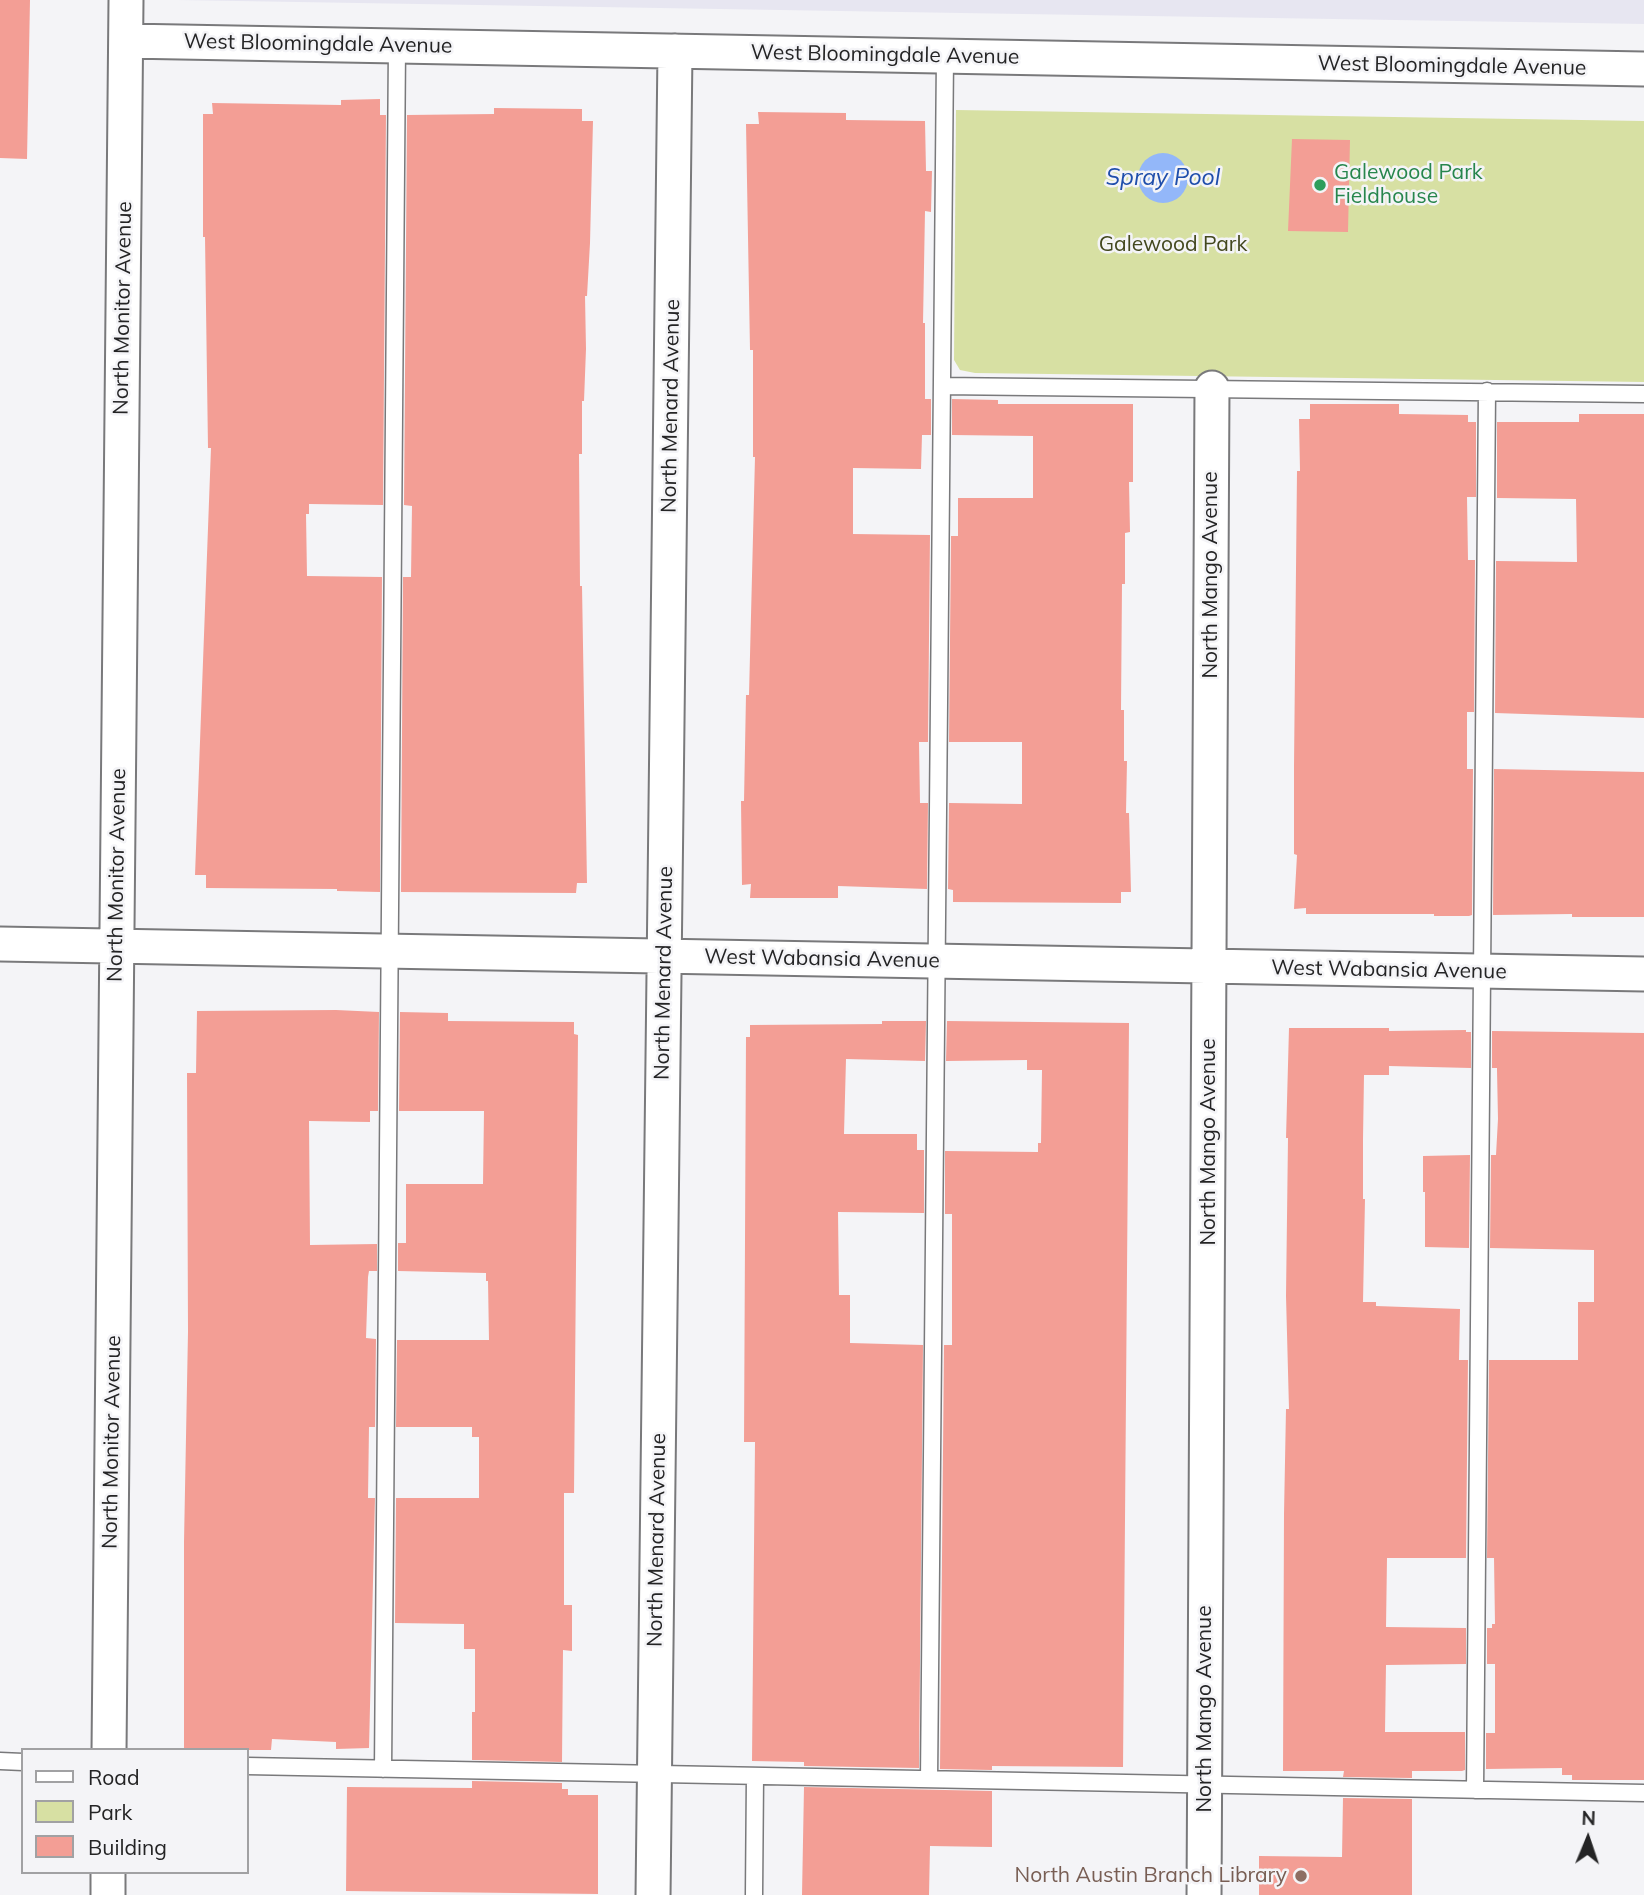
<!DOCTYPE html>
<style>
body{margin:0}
#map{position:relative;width:1644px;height:1895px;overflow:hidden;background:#f4f4f7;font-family:Mulish,sans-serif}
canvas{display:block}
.legend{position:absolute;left:21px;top:1748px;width:228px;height:126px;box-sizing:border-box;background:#f4f4f7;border:2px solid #a1a1a3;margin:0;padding:9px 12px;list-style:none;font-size:21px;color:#242425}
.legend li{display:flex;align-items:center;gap:14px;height:35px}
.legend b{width:35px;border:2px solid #a1a1a3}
.north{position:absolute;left:1553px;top:1804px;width:70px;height:70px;-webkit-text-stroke:5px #f4f4f7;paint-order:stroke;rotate:2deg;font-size:19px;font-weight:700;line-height:28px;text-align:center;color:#242425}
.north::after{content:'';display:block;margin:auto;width:24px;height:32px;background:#242425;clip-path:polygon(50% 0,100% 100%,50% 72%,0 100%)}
</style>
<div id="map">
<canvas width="1644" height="1895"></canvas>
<ul class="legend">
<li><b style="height:9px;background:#fff"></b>Road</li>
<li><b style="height:19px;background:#d7e0a3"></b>Park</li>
<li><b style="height:19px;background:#f39e95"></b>Building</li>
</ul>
<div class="north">N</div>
</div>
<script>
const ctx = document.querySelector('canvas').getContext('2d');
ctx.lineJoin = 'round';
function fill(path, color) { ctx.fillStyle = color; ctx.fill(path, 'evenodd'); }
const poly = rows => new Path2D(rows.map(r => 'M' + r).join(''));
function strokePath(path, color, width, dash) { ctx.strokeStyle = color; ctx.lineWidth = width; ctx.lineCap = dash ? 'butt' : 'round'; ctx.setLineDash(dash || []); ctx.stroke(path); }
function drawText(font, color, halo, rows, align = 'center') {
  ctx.font = font + ' Mulish,sans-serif'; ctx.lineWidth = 5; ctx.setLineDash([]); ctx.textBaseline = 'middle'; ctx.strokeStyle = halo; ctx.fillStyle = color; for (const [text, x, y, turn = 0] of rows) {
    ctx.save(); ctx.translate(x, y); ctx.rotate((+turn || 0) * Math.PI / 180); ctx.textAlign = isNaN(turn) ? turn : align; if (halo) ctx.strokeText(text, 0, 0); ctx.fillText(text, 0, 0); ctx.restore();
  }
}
fill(poly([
 [177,0,1644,0,1644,24,961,13]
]), '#e7e6f1');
fill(poly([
 [956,110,1644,121,1644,382,975,373,960,370,954,360]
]), '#d7e0a3');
fill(poly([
 '1138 178a25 25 0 1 1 50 0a25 25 0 1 1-50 0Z'
]), '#93b7f9');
fill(poly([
 [0,0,30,0,27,159,0,158],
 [380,99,380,115,386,115,383,505,309,504,309,514,306,514,307,576,382,577,380,892,337,891,337,889,206,888,206,875,195,875,211,448,208,448,205,237,203,237,203,114,213,114,212,103,341,105,341,100],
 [494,108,582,109,582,121,593,121,590,243,587,296,585,296,586,349,584,401,582,401,582,454,579,454,580,586,582,586,587,883,577,883,576,893,401,892,403,577,411,577,412,506,404,505,407,115,494,114],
 [758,112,846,113,846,120,925,121,926,171,932,171,931,212,925,211,923,323,925,323,925,399,931,399,931,435,922,435,921,469,853,468,853,534,930,535,928,742,919,742,920,803,928,803,927,889,838,886,838,898,750,898,751,884,742,885,741,801,744,801,746,695,749,695,755,457,753,457,753,350,750,350,746,124,759,124],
 [1292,139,1350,140,1348,232,1288,231],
 [952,399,998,400,998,404,1133,404,1133,482,1129,482,1130,532,1125,533,1125,584,1122,584,1121,710,1124,710,1124,761,1127,761,1126,813,1129,813,1131,892,1121,892,1121,903,953,902,953,890,948,889,949,803,1022,804,1022,742,949,742,951,536,958,536,958,498,1033,498,1033,436,952,435],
 [1310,404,1399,404,1399,414,1468,415,1468,422,1476,422,1476,497,1467,497,1468,560,1475,560,1474,712,1467,712,1467,769,1473,769,1472,915,1469,916,1434,916,1434,914,1306,914,1306,908,1294,909,1297,855,1294,854,1294,766,1297,471,1300,471,1299,419,1310,419],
 [1579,414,1644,414,1644,718,1495,713,1496,561,1577,562,1576,499,1497,498,1497,422,1579,422],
 [1494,769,1644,772,1644,917,1572,917,1572,914,1493,915],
 [336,1010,379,1012,378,1111,370,1111,370,1122,309,1121,310,1245,377,1244,377,1271,369,1271,368,1277,366,1338,376,1339,375,1427,369,1427,368,1498,375,1498,369,1748,336,1749,336,1742,272,1739,271,1750,184,1750,184,1542,188,1332,187,1073,196,1073,197,1011],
 [400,1012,448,1013,448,1021,574,1022,574,1034,578,1035,574,1493,564,1493,564,1605,572,1605,572,1651,563,1650,562,1762,472,1760,472,1712,475,1712,475,1649,464,1649,464,1624,395,1623,396,1498,479,1498,479,1437,472,1437,472,1427,396,1427,397,1340,489,1340,488,1281,486,1281,486,1273,398,1271,398,1243,406,1243,406,1184,483,1184,484,1111,399,1111],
 [882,1021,926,1021,925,1061,846,1059,844,1134,917,1134,917,1150,924,1150,924,1213,838,1212,839,1295,850,1295,850,1343,923,1345,919,1768,804,1766,804,1762,752,1761,755,1442,744,1442,746,1037,750,1037,750,1025,882,1024],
 [947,1021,1129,1023,1123,1767,992,1766,992,1770,940,1769,944,1345,952,1345,952,1214,945,1214,945,1151,1038,1152,1038,1143,1041,1143,1042,1070,1027,1070,1027,1060,946,1061],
 [1289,1028,1389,1028,1389,1031,1466,1030,1466,1032,1471,1032,1471,1068,1389,1066,1389,1075,1364,1075,1363,1139,1363,1199,1365,1199,1363,1302,1376,1302,1376,1306,1460,1309,1459,1360,1468,1360,1466,1558,1387,1558,1386,1627,1466,1628,1466,1664,1386,1665,1385,1732,1465,1732,1465,1770,1462,1771,1412,1771,1412,1778,1343,1777,1344,1771,1283,1771,1284,1514,1286,1409,1289,1409,1286,1296,1288,1138,1286,1138],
 [1492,1031,1644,1033,1644,1780,1572,1780,1572,1775,1562,1775,1562,1768,1486,1769,1486,1733,1495,1733,1495,1664,1487,1664,1487,1628,1492,1628,1492,1624,1495,1624,1494,1558,1487,1558,1489,1360,1578,1360,1578,1302,1594,1302,1594,1250,1490,1248,1491,1155,1496,1155,1498,1119,1497,1070,1497,1068,1492,1068],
 [1470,1155,1469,1248,1425,1247,1425,1192,1423,1192,1423,1156],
 [472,1781,562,1783,562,1789,568,1789,568,1795,598,1795,598,1894,346,1891,347,1787,472,1788],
 [804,1787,992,1791,992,1847,930,1846,929,1895,802,1895],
 [1343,1798,1412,1799,1412,1895,1259,1895,1259,1856,1342,1857]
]), '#f39e95');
const lane = poly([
 [942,386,1644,394],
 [0,1761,23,1762],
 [247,1766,1644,1793],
 [383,1769,397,46],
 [929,1779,945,56],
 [1475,1790,1487,391],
 [754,1895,755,1776]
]);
const street = poly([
 [126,41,1644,69],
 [0,944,1644,974],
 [109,1750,126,0],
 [108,1895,108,1872],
 [653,1895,675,51],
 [1204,1895,1212,388]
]);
strokePath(lane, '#79797b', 19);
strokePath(street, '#79797b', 37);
strokePath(lane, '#fff', 16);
strokePath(street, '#fff', 33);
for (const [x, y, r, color] of [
 [1320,185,7,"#2e9e5b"],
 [1301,1876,7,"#8d6e63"]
]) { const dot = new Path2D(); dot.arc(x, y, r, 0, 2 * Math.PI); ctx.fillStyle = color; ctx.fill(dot); strokePath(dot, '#f4f4f7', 2.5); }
drawText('21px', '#242425', '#f4f4f7', [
 ["West Bloomingdale Avenue",318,44,1],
 ["West Bloomingdale Avenue",885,55,1],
 ["West Bloomingdale Avenue",1452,66,1],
 ["North Monitor Avenue",123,308,-89],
 ["North Menard Avenue",671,406,-89],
 ["North Mango Avenue",1211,575,-90],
 ["North Monitor Avenue",117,875,-89],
 ["West Wabansia Avenue",822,959,1],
 ["West Wabansia Avenue",1389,970,1],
 ["North Menard Avenue",664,973,-89],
 ["North Mango Avenue",1209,1142,-90],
 ["North Monitor Avenue",112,1442,-89],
 ["North Menard Avenue",657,1540,-89],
 ["North Mango Avenue",1205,1709,-90]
]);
drawText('21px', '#27864d', '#f4f4f7', [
 ["Galewood Park",1334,173],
 ["Fieldhouse",1334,197]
], 'left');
drawText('21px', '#43481e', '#f4f4f7', [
 ["Galewood Park",1173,245]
]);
drawText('21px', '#785e54', '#f4f4f7', [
 ["North Austin Branch Library",1287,1876]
], 'right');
drawText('italic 23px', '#1f4eab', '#f4f4f7', [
 ["Spray Pool",1163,178]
]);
</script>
